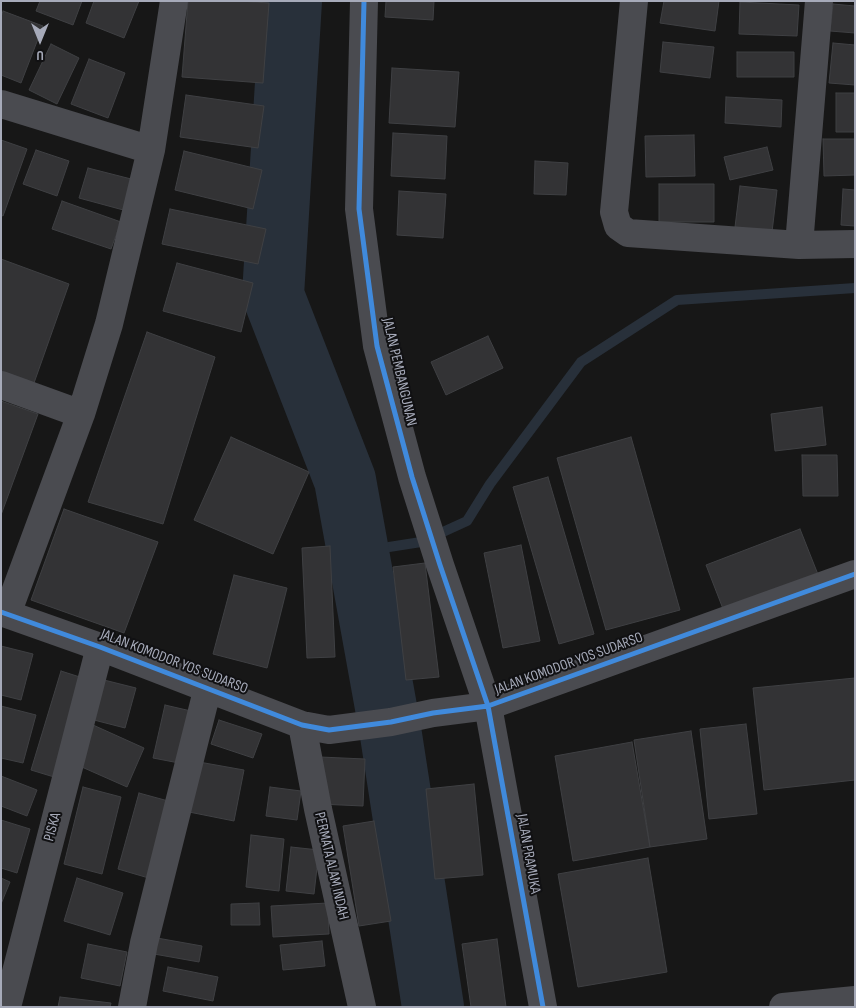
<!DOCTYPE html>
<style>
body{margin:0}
#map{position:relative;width:856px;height:1008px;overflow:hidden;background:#171717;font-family:"Sofia Sans Condensed",sans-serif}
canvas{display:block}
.frame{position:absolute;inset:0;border:2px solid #a6aab9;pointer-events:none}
.north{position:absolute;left:15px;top:15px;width:50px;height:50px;-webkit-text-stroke:4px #111113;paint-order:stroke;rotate:180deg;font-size:14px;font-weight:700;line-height:20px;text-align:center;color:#a6aab9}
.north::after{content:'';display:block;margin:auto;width:18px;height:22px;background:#a6aab9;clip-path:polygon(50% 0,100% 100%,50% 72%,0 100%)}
</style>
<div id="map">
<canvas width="856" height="1008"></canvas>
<div class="frame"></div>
<div class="north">U</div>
</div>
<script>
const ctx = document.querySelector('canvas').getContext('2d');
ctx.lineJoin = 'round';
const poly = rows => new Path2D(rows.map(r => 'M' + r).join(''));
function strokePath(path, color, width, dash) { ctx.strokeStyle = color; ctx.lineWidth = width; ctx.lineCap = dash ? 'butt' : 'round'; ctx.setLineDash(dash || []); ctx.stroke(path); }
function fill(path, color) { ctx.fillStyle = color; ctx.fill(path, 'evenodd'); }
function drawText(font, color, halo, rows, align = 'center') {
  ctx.font = font + ' "Sofia Sans Condensed",sans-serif'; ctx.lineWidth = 4; ctx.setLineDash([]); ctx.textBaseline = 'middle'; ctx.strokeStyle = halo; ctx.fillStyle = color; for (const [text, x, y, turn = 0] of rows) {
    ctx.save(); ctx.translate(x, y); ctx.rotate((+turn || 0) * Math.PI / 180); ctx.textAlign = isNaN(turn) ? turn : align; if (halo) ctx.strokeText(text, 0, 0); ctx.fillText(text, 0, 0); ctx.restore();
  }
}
strokePath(poly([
 [357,552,421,542,467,521,490,484,581,362,677,300,855,288]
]), '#28303a', 10);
strokePath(poly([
 [291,1,273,295,345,480,391,735,433,1007]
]), '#28303a', 62);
const building = poly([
 [40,1,82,1,73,25,36,11,40,1],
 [94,1,139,1,124,38,86,23,94,1],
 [188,1,239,1,269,3,263,83,182,77,188,1],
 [386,1,434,1,433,20,385,17,386,1],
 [664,1,719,1,715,31,660,23,664,1],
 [740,2,799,5,797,36,739,34,740,2],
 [833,4,855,6,855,33,830,31,833,4],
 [3,11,43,26,21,83,1,75,1,17,3,11],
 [663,42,714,47,710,78,660,72,663,42],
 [833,43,855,45,855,85,829,83,833,43],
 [51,44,79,58,57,104,29,90,51,44],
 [737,52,794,52,794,77,737,77,737,52],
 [89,59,125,73,108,118,71,104,89,59],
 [392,68,459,72,455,127,389,123,392,68],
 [836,93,855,93,855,132,836,132,836,93],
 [186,95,264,106,258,148,180,137,186,95],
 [726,97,782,100,781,127,725,123,726,97],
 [393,133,447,136,445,179,391,176,393,133],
 [694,135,695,176,646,177,645,136,694,135],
 [823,139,855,139,855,175,824,176,823,139],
 [1,140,27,149,3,216,1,215,1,140],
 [767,147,773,170,730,180,724,157,767,147],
 [36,150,69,161,57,196,23,184,36,150],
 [184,151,262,170,253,209,175,190,184,151],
 [535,161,568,163,566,195,534,194,535,161],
 [88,168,135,180,127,211,79,198,88,168],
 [659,184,714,184,714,222,659,222,659,184],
 [740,186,777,190,772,232,735,227,740,186],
 [843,189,855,190,855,226,841,225,843,189],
 [399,191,446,194,443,238,397,235,399,191],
 [62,201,121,222,111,249,52,229,62,201],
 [170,209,266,229,258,264,162,244,170,209],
 [1,259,69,284,34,383,1,371,1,259],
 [177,263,253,283,241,332,163,311,177,263],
 [147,332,215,357,163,524,88,502,147,332],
 [488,336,503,368,446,395,431,362,488,336],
 [1,401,38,414,1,515,1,401],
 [822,407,826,445,775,451,771,414,822,407],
 [231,437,309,472,273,554,194,520,231,437],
 [631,437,680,610,606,630,557,458,631,437],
 [802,455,837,455,838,496,803,496,802,455],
 [548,477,594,634,559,644,513,487,548,477],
 [64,509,158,542,124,633,31,600,64,509],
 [800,529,819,577,725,614,706,565,800,529],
 [521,545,540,641,503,648,484,553,521,545],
 [330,546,335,657,307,658,302,548,330,546],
 [425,563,439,677,406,680,393,567,425,563],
 [234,575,287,588,267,668,213,654,234,575],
 [1,646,33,654,21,700,1,695,1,646],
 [61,671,83,678,54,777,31,770,61,671],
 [855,678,855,780,764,790,753,688,855,678],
 [104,680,136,688,125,728,94,720,104,680],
 [165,705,191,711,179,763,153,758,165,705],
 [1,706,36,715,23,763,1,758,1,706],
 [219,720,262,734,253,758,211,744,219,720],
 [746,724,757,814,709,819,700,729,746,724],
 [93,725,144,748,127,787,75,764,93,725],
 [691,731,707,839,650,847,634,740,691,731],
 [632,742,650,847,573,861,555,756,632,742],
 [320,757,365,759,363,806,319,804,320,757],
 [199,762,244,770,234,821,189,812,199,762],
 [1,776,37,790,27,816,1,806,1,776],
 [474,784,483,875,435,879,426,789,474,784],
 [83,787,121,797,102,874,64,864,83,787],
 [270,787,301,791,297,820,266,816,270,787],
 [139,793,172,802,152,879,118,869,139,793],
 [1,820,30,829,17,873,1,868,1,820],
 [374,821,391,921,359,926,343,826,374,821],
 [251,835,284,839,279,891,246,887,251,835],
 [291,847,319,850,314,894,286,891,291,847],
 [648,858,667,972,578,987,558,874,648,858],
 [1,878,10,882,1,904,1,878],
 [77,878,123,893,110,935,64,921,77,878],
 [259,903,260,925,231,925,231,904,259,903],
 [328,903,329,934,273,937,271,906,328,903],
 [157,938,202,946,199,962,154,954,157,938],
 [497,939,506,1007,471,1007,462,944,497,939],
 [322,941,325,966,283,970,280,945,322,941],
 [88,944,127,952,120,986,81,978,88,944],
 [168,967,218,977,213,1001,163,991,168,967],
 [60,997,111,1003,110,1007,58,1007,60,997]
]);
fill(building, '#333335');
strokePath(building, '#3f4043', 1);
strokePath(poly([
 [364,1,359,209,377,346,412,477,440,565,488,706,543,1007],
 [634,1,614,212,618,226,628,233,799,245,855,244],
 [1,104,151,150],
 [799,245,819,1],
 [1,385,81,414],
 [1,612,100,647,302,725,329,730,391,722,433,713,488,706,855,574],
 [7,614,81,414,109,324,151,150,174,1],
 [302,725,318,809,362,1007],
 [7,1007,100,647],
 [132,1007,144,943,208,687],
 [783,1007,855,1000]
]), '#4a4b50', 28);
strokePath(poly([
 [364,1,359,209,377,346,412,477,440,565,488,706,543,1007],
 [1,612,100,647,302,725,329,730,391,722,433,713,488,706,855,574]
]), '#408adc', 5);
drawText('15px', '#a6aab9', '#111113', [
 ["JALAN PEMBANGUNAN",399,372,77],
 ["JALAN KOMODOR YOS SUDARSO",174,662,21],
 ["JALAN KOMODOR YOS SUDARSO",569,664,-20],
 ["PISKA",53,827,-75],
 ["JALAN PRAMUKA",528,854,80],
 ["PERMATA ALAM INDAH",331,866,77]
]);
</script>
